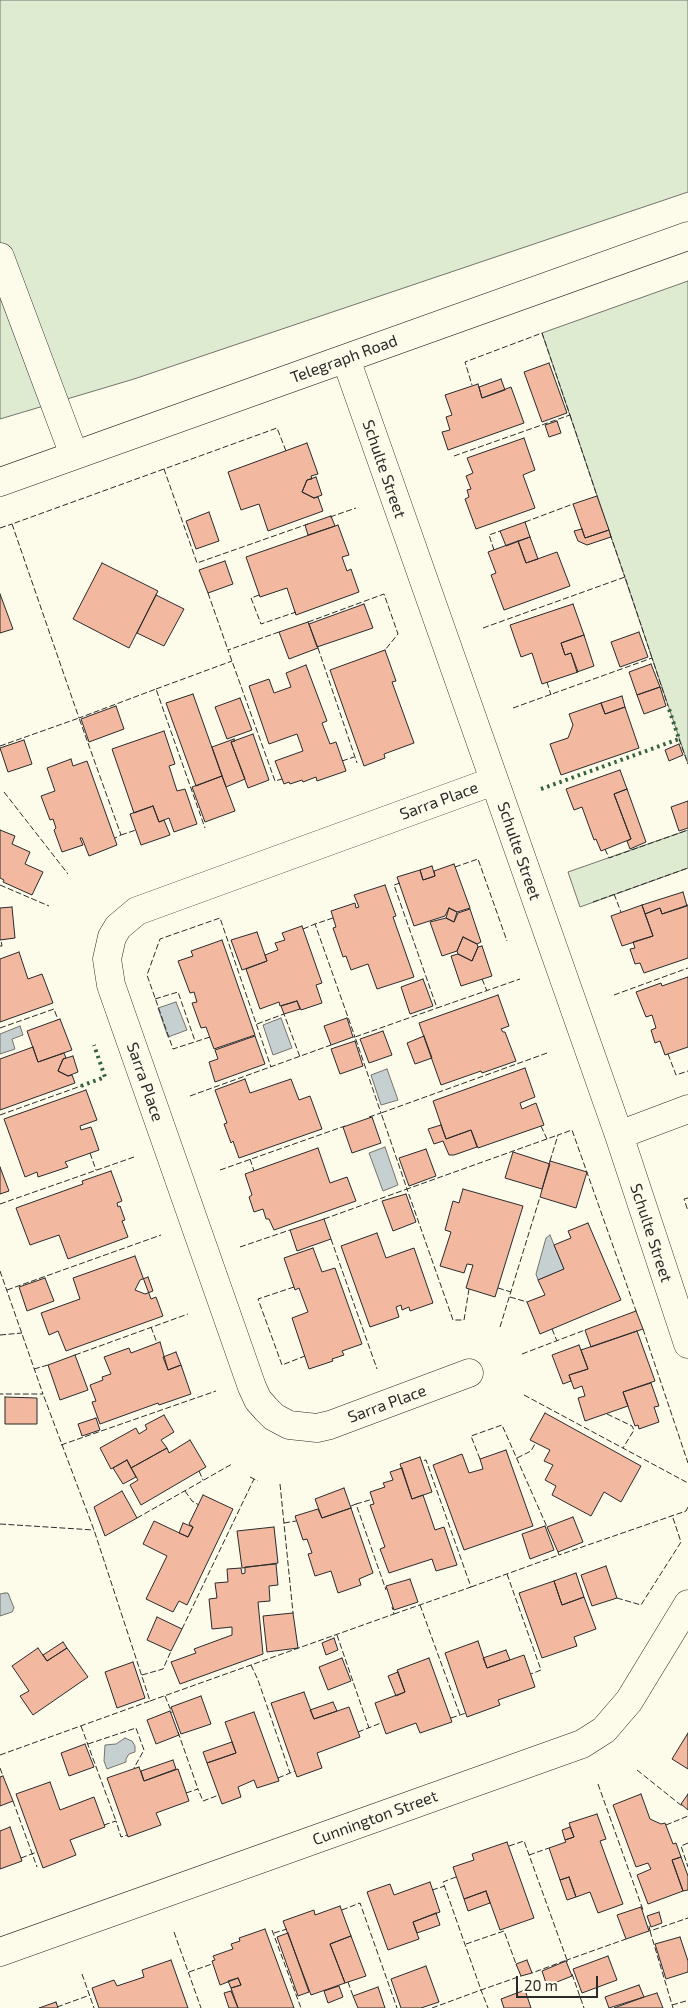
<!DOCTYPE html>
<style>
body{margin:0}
#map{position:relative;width:688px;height:2008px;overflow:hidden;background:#fdfbea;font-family:"Exo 2",sans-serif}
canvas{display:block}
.scale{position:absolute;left:516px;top:1976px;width:82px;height:22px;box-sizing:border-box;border:2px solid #2b2b2b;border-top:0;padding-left:6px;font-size:15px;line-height:18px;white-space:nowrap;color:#2b2b2b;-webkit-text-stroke:4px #fdfbea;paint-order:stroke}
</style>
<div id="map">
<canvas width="688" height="2008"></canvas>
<div class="scale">20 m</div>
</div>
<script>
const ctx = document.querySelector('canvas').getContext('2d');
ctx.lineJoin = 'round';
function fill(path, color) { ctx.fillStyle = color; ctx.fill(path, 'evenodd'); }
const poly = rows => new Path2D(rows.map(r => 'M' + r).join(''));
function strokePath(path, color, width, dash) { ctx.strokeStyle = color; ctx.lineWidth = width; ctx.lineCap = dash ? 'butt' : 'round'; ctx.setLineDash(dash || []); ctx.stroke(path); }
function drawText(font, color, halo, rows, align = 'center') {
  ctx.font = font + ' "Exo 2",sans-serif'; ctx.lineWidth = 4; ctx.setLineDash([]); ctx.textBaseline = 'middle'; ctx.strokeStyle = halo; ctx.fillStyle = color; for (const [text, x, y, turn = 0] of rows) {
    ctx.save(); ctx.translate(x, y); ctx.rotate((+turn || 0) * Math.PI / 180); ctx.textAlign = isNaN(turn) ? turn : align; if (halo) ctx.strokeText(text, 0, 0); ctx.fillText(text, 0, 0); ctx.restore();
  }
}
const green = poly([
 [0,0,688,0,688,192,134,379,0,419,0,0],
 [688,281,688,764,542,333,688,281],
 [688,830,688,868,580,907,568,872,688,830]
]);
fill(green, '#deebd1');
strokePath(green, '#74746e', 1);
const water = poly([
 [176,1002,187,1030,168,1037,158,1008,176,1002],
 [281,1018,292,1048,273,1055,263,1025,281,1018],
 [20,1026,23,1035,12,1039,15,1049,0,1054,0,1034,20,1026],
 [387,1069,398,1100,381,1105,371,1075,387,1069],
 [385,1147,398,1185,383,1191,369,1153,385,1147],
 [550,1235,564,1269,538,1280,536,1274,546,1238,550,1235],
 [5,1593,8,1593,14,1608,12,1612,0,1616,0,1594,5,1593],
 [125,1738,132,1741,135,1746,135,1752,129,1754,126,1759,126,1762,107,1769,104,1761,105,1745,116,1744,125,1738]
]);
fill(water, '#c7d0d0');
strokePath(water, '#74746e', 1);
const building = poly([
 [549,363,567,413,542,422,524,372,549,363],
 [501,379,505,390,482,398,479,387,501,379],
 [478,384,482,398,511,387,524,423,448,450,442,432,450,430,446,417,452,415,445,395,478,384],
 [557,421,561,433,549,437,545,425,557,421],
 [524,438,535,470,523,475,535,508,476,529,465,499,469,497,467,490,471,489,466,476,473,473,467,458,524,438],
 [307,443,318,474,311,476,312,479,307,480,302,492,314,498,318,497,323,511,268,531,259,504,241,510,228,472,307,443],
 [316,477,322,495,314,498,302,492,307,480,316,477],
 [597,496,609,530,585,538,573,504,597,496],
 [209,512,219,541,196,549,186,521,209,512],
 [331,516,335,526,308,535,305,525,331,516],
 [525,522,530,537,506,546,500,531,525,522],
 [338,525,349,555,342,557,347,571,351,569,359,592,296,615,287,588,260,597,246,557,338,525],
 [582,529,585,538,609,530,611,537,587,545,578,541,574,531,582,529],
 [530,537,538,559,526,563,518,541,530,537],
 [518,541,526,563,557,552,570,586,504,610,491,575,496,573,488,552,518,541],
 [225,561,233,584,208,593,199,570,225,561],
 [102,563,158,591,129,648,73,619,102,563],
 [0,594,13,629,0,633,0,594],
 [156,595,184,609,164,646,137,633,156,595],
 [364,604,373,628,317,647,309,624,364,604],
 [573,604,584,635,561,643,565,655,571,653,578,672,542,684,532,653,521,657,510,625,573,604],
 [308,622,318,648,289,659,279,632,308,622],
 [639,632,648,657,620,667,611,642,639,632],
 [584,635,594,666,577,672,571,653,565,655,561,643,584,635],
 [385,650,396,681,392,682,414,743,384,754,385,758,364,766,330,670,385,650],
 [651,664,660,687,637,695,629,672,651,664],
 [306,665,327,721,322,723,330,744,336,742,346,771,317,781,316,777,303,782,302,780,290,784,289,782,284,784,275,761,303,751,297,734,269,744,249,686,269,679,274,693,291,687,286,673,306,665],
 [660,687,666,706,644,714,637,695,660,687],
 [193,694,222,776,196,786,166,703,193,694],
 [622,696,625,707,605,714,601,703,622,696],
 [240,698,252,730,227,739,215,707,240,698],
 [601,703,605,714,625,707,639,748,561,775,550,744,568,738,573,725,569,714,601,703],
 [116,706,124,729,89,742,81,719,116,706],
 [164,731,175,764,169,766,177,791,185,789,197,824,174,832,169,818,159,822,153,806,134,813,112,749,164,731],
 [253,734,269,780,248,788,231,742,253,734],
 [234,739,235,741,231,742,245,779,226,787,212,747,234,739],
 [24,740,32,764,8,772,0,748,24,740],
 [679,744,683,755,669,761,665,750,679,744],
 [71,759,73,766,87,761,117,845,89,856,82,838,80,838,83,845,62,852,54,830,56,828,53,819,50,820,41,796,55,791,47,768,71,759],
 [620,770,627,789,614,794,631,839,601,851,596,839,594,840,582,807,574,810,566,789,620,770],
 [222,776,235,811,205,822,192,787,222,776],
 [627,789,646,842,630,849,627,841,631,839,614,794,627,789],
 [688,801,688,828,679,831,671,807,688,801],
 [153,806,159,822,164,820,170,835,141,845,130,814,153,806],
 [0,830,15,836,12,844,30,852,25,864,43,872,32,895,3,882,4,880,0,878,0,830],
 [454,864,470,908,457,912,449,908,445,916,414,926,397,877,420,870,423,880,435,876,434,871,454,864],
 [432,866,435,876,423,880,420,870,432,866],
 [385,885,396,916,393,917,414,977,377,989,368,964,351,970,346,956,343,957,333,928,336,927,331,911,355,903,356,908,359,907,354,895,385,885],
 [683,892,687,906,662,914,660,908,645,914,642,905,683,892],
 [642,905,653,936,622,946,611,916,642,905],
 [688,905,688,958,644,973,640,963,635,964,630,949,635,948,633,942,653,936,645,914,660,908,662,914,688,905],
 [12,907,15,938,0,940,0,908,12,907],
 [449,908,457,912,454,922,446,918,449,908],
 [470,909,481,942,477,944,463,937,457,951,442,956,430,922,446,918,454,922,458,913,470,909],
 [302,926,322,983,316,985,322,1003,301,1010,297,1001,280,1006,279,1002,260,1009,246,969,267,961,265,955,278,950,275,943,285,940,282,933,302,926],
 [257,932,267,961,242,970,231,940,257,932],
 [463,937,477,944,478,947,472,961,458,954,457,951,463,937],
 [222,940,255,1035,214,1049,206,1027,201,1028,192,1003,197,1002,194,992,190,993,178,961,193,956,191,951,222,940],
 [482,946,492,976,461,986,451,956,458,954,472,961,478,947,482,946],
 [19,952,28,979,42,974,53,1003,0,1022,0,959,19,952],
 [688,977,688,1047,665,1055,660,1041,655,1043,651,1030,656,1028,652,1015,646,1017,636,992,661,983,662,986,688,977],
 [423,979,433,1006,410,1014,401,987,423,979],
 [498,995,509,1026,501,1029,503,1032,505,1032,516,1061,482,1073,481,1071,441,1085,419,1023,498,995],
 [297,1001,300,1009,284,1014,281,1006,297,1001],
 [347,1018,353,1037,331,1045,324,1026,347,1018],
 [60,1019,72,1050,38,1062,27,1031,60,1019],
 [383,1031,392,1055,369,1063,360,1039,383,1031],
 [255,1036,265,1064,215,1082,209,1062,218,1059,215,1050,255,1036],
 [424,1036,432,1058,415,1064,407,1043,424,1036],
 [355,1041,363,1066,340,1074,331,1049,355,1041],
 [33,1047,38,1062,64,1053,66,1058,63,1059,58,1071,68,1076,72,1075,75,1083,0,1110,0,1059,33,1047],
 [73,1056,78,1072,68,1076,58,1071,63,1059,73,1056],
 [525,1068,535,1097,520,1103,522,1109,536,1103,544,1125,478,1148,471,1130,446,1139,433,1101,525,1068],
 [245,1079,250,1093,291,1079,299,1100,310,1096,322,1129,239,1158,233,1141,231,1143,224,1124,227,1123,215,1090,245,1079],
 [86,1090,97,1120,80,1126,81,1130,91,1127,99,1150,65,1162,68,1167,38,1177,37,1172,25,1177,4,1119,86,1090],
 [372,1117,381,1143,352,1153,343,1127,372,1117],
 [441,1125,446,1139,471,1130,477,1147,454,1155,449,1155,443,1141,434,1144,428,1129,441,1125],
 [318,1148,330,1183,347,1177,356,1201,274,1230,269,1219,266,1219,263,1209,254,1212,249,1197,252,1195,245,1174,318,1148],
 [426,1149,436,1176,409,1186,399,1158,426,1149],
 [513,1152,550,1164,542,1189,505,1178,513,1152],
 [550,1161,587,1172,576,1208,540,1197,550,1161],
 [0,1167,9,1191,0,1194,0,1167],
 [111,1171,122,1201,117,1203,118,1207,120,1206,125,1220,122,1221,128,1237,68,1259,59,1235,30,1245,16,1208,83,1184,82,1181,111,1171],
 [463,1189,523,1206,495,1297,466,1288,473,1265,467,1264,464,1273,440,1266,451,1232,445,1230,453,1201,459,1203,463,1189],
 [406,1194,416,1222,393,1231,382,1201,406,1194],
 [324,1219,331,1239,297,1251,290,1230,324,1219],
 [588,1223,621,1300,540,1334,527,1302,545,1295,538,1280,564,1269,554,1245,571,1238,568,1231,588,1223],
 [377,1233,386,1258,414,1248,433,1303,410,1311,409,1307,402,1310,401,1305,396,1307,399,1317,370,1327,341,1246,377,1233],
 [313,1248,322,1272,335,1268,362,1344,342,1351,344,1355,332,1359,333,1361,309,1369,292,1318,308,1312,299,1288,295,1290,284,1258,313,1248],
 [135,1256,151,1299,156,1297,163,1316,66,1351,58,1331,49,1335,41,1313,80,1299,73,1278,135,1256],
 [148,1277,153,1291,145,1294,135,1290,140,1280,148,1277],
 [45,1278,54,1301,27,1311,19,1287,45,1278],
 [636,1311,643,1329,591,1347,585,1330,636,1311],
 [637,1331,655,1381,623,1392,628,1406,585,1421,578,1398,585,1396,582,1386,574,1389,569,1375,588,1369,581,1350,637,1331],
 [160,1342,168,1370,181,1365,191,1394,159,1405,158,1403,100,1424,92,1402,96,1401,90,1385,103,1380,102,1377,111,1374,104,1357,129,1348,131,1353,160,1342],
 [579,1345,588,1369,569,1375,571,1381,563,1384,552,1355,579,1345],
 [176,1352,181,1365,168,1370,163,1357,176,1352],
 [75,1355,88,1390,60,1400,48,1365,75,1355],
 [651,1383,659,1406,654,1407,659,1422,639,1429,638,1425,635,1426,623,1392,651,1383],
 [5,1397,37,1398,37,1424,5,1424,5,1397],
 [545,1413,641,1466,621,1502,604,1492,591,1516,552,1495,556,1486,545,1480,553,1465,544,1461,550,1450,530,1440,545,1413],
 [164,1415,174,1432,161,1440,167,1448,131,1468,127,1460,111,1469,100,1448,136,1428,139,1434,147,1429,145,1425,164,1415],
 [96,1418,100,1430,82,1436,78,1424,96,1418],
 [190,1440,206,1467,141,1505,130,1485,138,1480,131,1468,167,1448,169,1453,190,1440],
 [506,1450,533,1526,464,1550,433,1465,462,1454,469,1473,483,1469,480,1459,506,1450],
 [420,1457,432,1492,412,1499,400,1464,420,1457],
 [127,1460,136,1477,123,1484,113,1468,127,1460],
 [402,1468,412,1499,423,1495,435,1530,444,1527,457,1565,436,1571,432,1559,389,1573,380,1549,385,1547,370,1505,374,1504,370,1492,385,1487,383,1483,393,1480,390,1472,402,1468],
 [344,1488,351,1508,322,1518,315,1499,344,1488],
 [122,1491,137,1518,105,1536,94,1507,122,1491],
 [203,1495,233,1509,187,1605,179,1601,173,1612,146,1599,167,1556,143,1544,154,1521,188,1537,193,1527,189,1524,203,1495],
 [351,1508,373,1573,359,1579,361,1585,338,1593,331,1571,315,1576,308,1554,312,1553,307,1539,303,1540,295,1516,318,1509,322,1518,351,1508],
 [573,1517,583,1542,558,1552,547,1527,573,1517],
 [183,1523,193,1527,188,1537,179,1533,183,1523],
 [545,1526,554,1550,530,1559,522,1534,545,1526],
 [274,1527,278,1563,242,1568,237,1531,274,1527],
 [276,1564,278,1585,269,1586,270,1601,258,1602,263,1654,180,1684,171,1662,196,1653,194,1649,232,1635,232,1627,212,1629,209,1599,217,1598,215,1583,228,1582,227,1569,241,1568,242,1574,245,1573,245,1567,276,1564],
 [606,1566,617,1598,592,1606,581,1575,606,1566],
 [576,1573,584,1597,562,1605,554,1581,576,1573],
 [410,1579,418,1602,394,1610,386,1586,410,1579],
 [554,1581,562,1605,584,1597,596,1629,574,1637,577,1646,542,1658,519,1593,554,1581],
 [293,1613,298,1648,267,1652,263,1616,293,1613],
 [157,1617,182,1629,171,1651,147,1640,157,1617],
 [334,1638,338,1650,326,1655,322,1643,334,1638],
 [478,1641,487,1668,524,1655,535,1687,498,1700,500,1705,467,1717,445,1653,478,1641],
 [63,1642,67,1648,47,1661,43,1655,63,1642],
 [38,1648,47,1661,67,1648,88,1677,33,1715,20,1696,29,1691,12,1666,38,1648],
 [506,1650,510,1660,487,1668,483,1658,506,1650],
 [342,1658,351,1681,328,1690,319,1667,342,1658],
 [429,1658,452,1722,420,1733,416,1723,386,1734,375,1703,405,1692,397,1670,429,1658],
 [133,1662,145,1698,117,1708,105,1672,133,1662],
 [398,1672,405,1692,396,1696,388,1676,398,1672],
 [304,1692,314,1719,349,1707,360,1737,317,1753,322,1768,297,1777,271,1703,304,1692],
 [201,1696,211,1724,181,1734,171,1707,201,1696],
 [333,1702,337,1711,314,1719,310,1710,333,1702],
 [170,1711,179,1735,156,1744,147,1720,170,1711],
 [254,1712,279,1781,257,1788,254,1780,238,1787,241,1797,222,1804,207,1763,236,1753,225,1722,254,1712],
 [688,1733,688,1769,672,1759,688,1733],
 [232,1742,236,1753,207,1763,203,1752,232,1742],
 [85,1744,94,1767,69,1776,61,1753,85,1744],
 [173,1760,176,1769,144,1781,141,1771,173,1760],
 [139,1767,144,1781,178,1769,189,1801,156,1813,161,1825,128,1837,107,1778,139,1767],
 [3,1776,13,1801,0,1806,0,1777,3,1776],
 [50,1782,60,1810,94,1797,105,1827,70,1840,76,1855,43,1868,16,1794,50,1782],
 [641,1794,650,1819,661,1824,665,1823,673,1844,676,1843,681,1857,672,1860,683,1891,648,1904,637,1875,651,1869,648,1863,636,1867,613,1805,641,1794],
 [688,1794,688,1810,681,1804,688,1794],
 [597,1814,606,1839,600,1841,623,1904,598,1913,590,1892,576,1897,569,1877,560,1880,549,1848,566,1842,565,1840,574,1837,569,1823,597,1814],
 [10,1827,22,1861,0,1869,0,1831,10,1827],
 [570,1827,574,1837,565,1840,562,1830,570,1827],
 [507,1842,534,1918,500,1930,486,1891,464,1899,453,1867,474,1860,472,1854,507,1842],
 [681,1857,688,1876,688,1890,683,1891,672,1860,681,1857],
 [569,1877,576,1897,567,1900,560,1880,569,1877],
 [430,1882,440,1912,413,1922,419,1939,388,1950,367,1892,390,1884,394,1895,430,1882],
 [486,1891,490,1903,468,1911,464,1899,486,1891],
 [340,1906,351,1936,330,1944,345,1983,311,1995,283,1921,314,1910,315,1915,340,1906],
 [641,1907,649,1931,626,1939,617,1915,641,1907],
 [659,1912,662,1923,651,1927,647,1916,659,1912],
 [436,1913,440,1925,417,1933,413,1922,436,1913],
 [265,1929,294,2008,238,2008,231,1988,241,1985,238,1978,220,1985,212,1961,215,1960,213,1956,233,1949,231,1944,240,1941,239,1938,265,1929],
 [288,1933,309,1992,298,1996,277,1937,288,1933],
 [351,1936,366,1976,345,1983,330,1944,351,1936],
 [680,1937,688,1961,688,1972,666,1979,655,1944,680,1937],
 [608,1956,617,1980,582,1993,573,1969,608,1956],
 [171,1960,188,2008,99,2008,92,1988,114,1980,117,1986,144,1977,142,1970,171,1960],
 [527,1960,532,1973,521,1976,516,1964,527,1960],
 [566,1961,572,1976,547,1986,542,1971,566,1961],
 [426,1966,439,2002,421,2008,401,2008,391,1979,426,1966],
 [238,1978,241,1985,231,1988,228,1981,238,1978],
 [639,1985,644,1997,609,2008,605,1997,639,1985],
 [339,1986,343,1997,328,2003,324,1991,339,1986],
 [378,1987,385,2008,358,2008,353,1996,378,1987],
 [525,1990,531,2008,504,2008,501,1999,525,1990],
 [231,1991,238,2008,229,2008,224,1993,231,1991],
 [657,1993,663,2008,614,2008,644,1997,657,1993],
 [56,2002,58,2008,39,2008,56,2002]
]);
fill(building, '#f2b8a0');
strokePath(building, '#2b2b2b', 1);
const minor = poly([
 [0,257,74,455],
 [346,359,619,1135,688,1344],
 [0,482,688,236],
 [619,1135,688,1109],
 [469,1373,330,1425,317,1428,289,1425,274,1417,266,1409,258,1400,252,1387,111,985,107,959,112,937,118,927,137,911,494,781],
 [0,1952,582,1744,604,1730,629,1701,688,1604]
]);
strokePath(minor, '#2b2b2b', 29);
strokePath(minor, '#fdfbea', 28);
strokePath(poly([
 [541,789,679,739,668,706],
 [81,1086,105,1077,94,1045]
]), '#34623c', 4, [2.5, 4]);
strokePath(poly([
 [570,415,597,496],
 [286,451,277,428,164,469,197,563,308,524],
 [454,456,570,415,542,333,465,362,472,385],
 [164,469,12,524,79,718,156,689,205,828],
 [330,517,356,508],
 [525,522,573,504],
 [0,528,12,524],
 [610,534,625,577],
 [494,550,489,535,500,531],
 [208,593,228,650],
 [259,595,251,598,261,624,296,612],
 [308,622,384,594,398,634,385,650],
 [483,628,625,577,652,658],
 [279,632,228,650,275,781,282,779],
 [318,648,357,763],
 [547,682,551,695],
 [156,689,232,661],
 [513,708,652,658,668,706],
 [679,739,688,764],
 [0,746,79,718,121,835,115,838],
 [342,761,354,757],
 [4,792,68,874],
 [121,835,136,830],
 [605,849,609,858,688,830],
 [455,867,478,859,507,941],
 [400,883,394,885,437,1008,520,979],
 [0,885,49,906],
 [614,894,621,912],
 [593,902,688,868],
 [333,918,315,924,355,1037,353,1037],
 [303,929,315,924],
 [0,946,2,946,1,940],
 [482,979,487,991],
 [614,995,688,968],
 [155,999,178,992,195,1041],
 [257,1024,284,1014,300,1057],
 [0,1028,54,1009,58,1020],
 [210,1037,173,1049,147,975,160,939,220,918,271,1067],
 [547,1053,381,1113,407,1189,558,1135],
 [668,1054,676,1075,688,1071],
 [190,1096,331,1045],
 [0,1115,81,1086],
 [369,1117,381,1113,355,1037,437,1008],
 [541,1126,547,1139],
 [90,1153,96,1170],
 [250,1159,254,1171],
 [550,1161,558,1135,572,1130,636,1311],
 [220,1170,345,1126],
 [688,1198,684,1199,688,1211],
 [0,1204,134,1157],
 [324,1219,407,1189,453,1320,464,1320,469,1289],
 [331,1239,377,1369],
 [240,1247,290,1230],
 [0,1271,43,1394,0,1394],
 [294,1287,258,1299,282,1365,305,1356],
 [498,1288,511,1292],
 [7,1290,161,1235],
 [510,1297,527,1302],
 [151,1327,157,1343],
 [500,1327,540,1197],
 [552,1329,557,1341],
 [643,1329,688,1463],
 [0,1335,22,1333],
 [522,1354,585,1330],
 [75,1355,188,1314],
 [34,1369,48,1365],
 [524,1395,688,1483],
 [607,1414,632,1426,634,1430,623,1448],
 [61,1445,216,1391],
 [517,1458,531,1451,536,1442],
 [480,1459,471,1436,502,1425,547,1527],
 [199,1471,203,1480],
 [250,1477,258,1481],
 [280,1484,293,1613],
 [185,1491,192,1501,199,1505],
 [356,1504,373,1499],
 [351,1506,356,1504,386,1590],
 [137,1518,232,1464],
 [284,1523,296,1521],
 [0,1524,94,1530],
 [558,1552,559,1555,686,1511,688,1507],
 [507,1574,541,1670,531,1674],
 [471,1587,559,1555],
 [617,1598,641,1605,681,1542,672,1515],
 [420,1605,460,1715],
 [394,1614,471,1587,426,1460,421,1461],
 [182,1629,254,1479],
 [337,1635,369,1728],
 [251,1665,258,1680,290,1773],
 [142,1675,163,1669,171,1651],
 [165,1696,172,1713],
 [150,1701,394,1614,392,1607],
 [451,1718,466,1713],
 [81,1726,116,1821],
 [178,1732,198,1789],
 [358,1732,381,1723],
 [88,1744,136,1728,144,1750,134,1768],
 [0,1755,150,1701,94,1530,43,1394],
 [0,1768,3,1776],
 [637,1770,682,1806],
 [278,1778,295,1771],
 [598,1784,643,1910],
 [186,1793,198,1789,203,1801,219,1795],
 [13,1801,37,1867],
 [104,1825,116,1821,121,1837,127,1835],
 [666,1825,688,1816],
 [688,1843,681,1846,688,1867],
 [509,1846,524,1841,567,1960,532,1973],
 [529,1855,549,1848],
 [21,1858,37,1852],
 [456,1877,443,1882,481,1990,521,1976],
 [432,1890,445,1886],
 [342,1910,360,1903,397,2008],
 [649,1926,650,1931,688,1918],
 [272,1930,301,2008],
 [650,1931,673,2008],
 [174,1932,201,2008],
 [274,1933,287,1929],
 [466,1944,504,1931,516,1964],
 [567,1962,567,1960,626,1939],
 [189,1972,212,1964],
 [82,1974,94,2008],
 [572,1974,584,2008],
 [348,1982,353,1996],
 [672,2005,686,2001],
 [57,2007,90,1995],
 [432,2008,481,1990,488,2008]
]), '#2b2b2b', 1, [6, 2.5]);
drawText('16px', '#2b2b2b', '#fdfbea', [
 ["Telegraph Road",344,359,-20],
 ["Schulte Street",384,469,71],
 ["Sarra Place",439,801,-20],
 ["Schulte Street",519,851,71],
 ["Sarra Place",145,1082,71],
 ["Schulte Street",651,1233,72],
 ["Sarra Place",387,1404,-20],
 ["Cunnington Street",375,1818,-20]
]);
</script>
